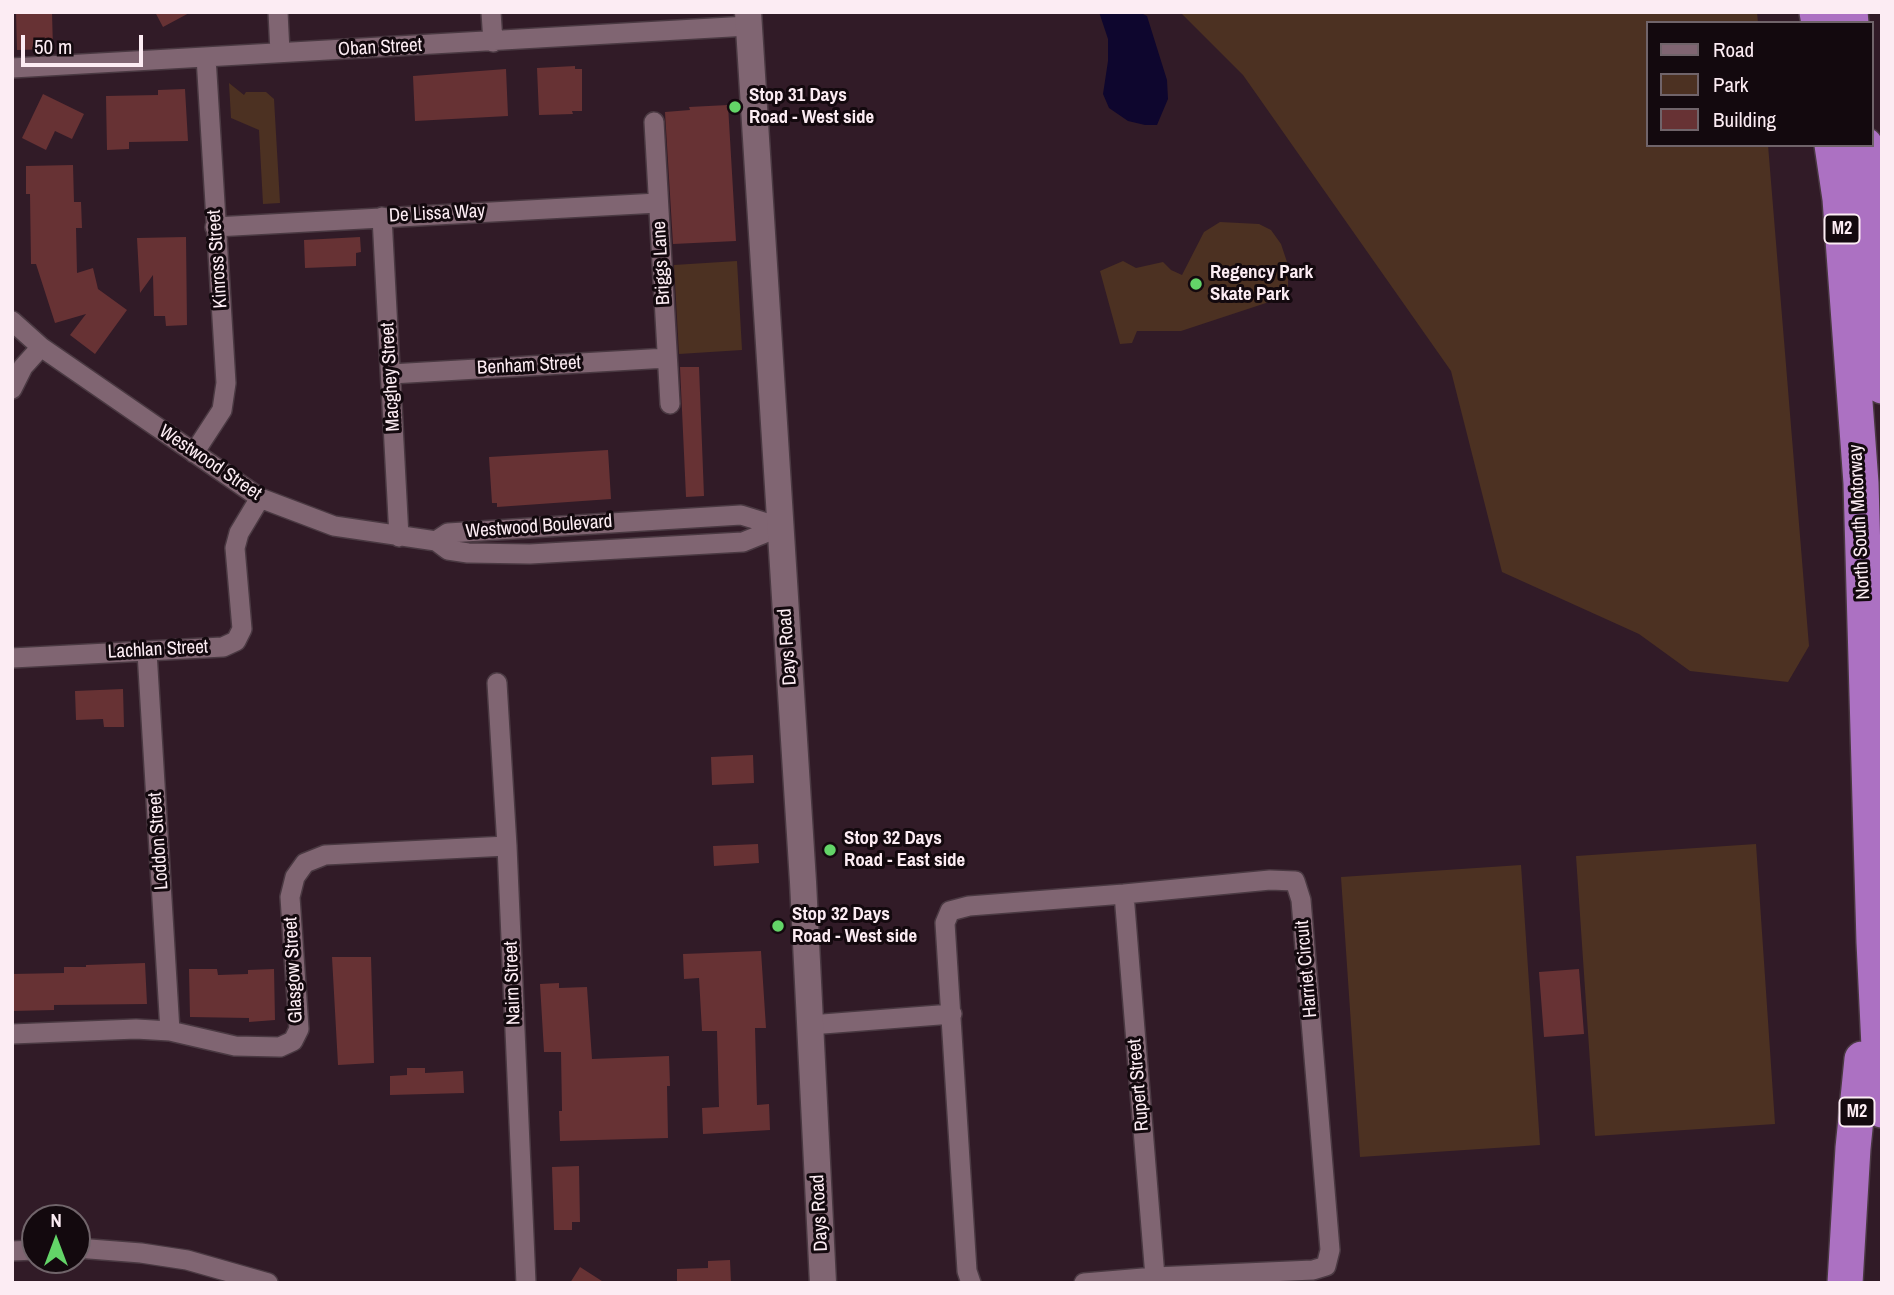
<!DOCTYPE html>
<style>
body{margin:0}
#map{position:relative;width:1894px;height:1295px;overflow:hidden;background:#311b27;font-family:"Archivo Narrow",sans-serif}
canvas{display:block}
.frame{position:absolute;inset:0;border:14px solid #fcecf3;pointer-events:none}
.legend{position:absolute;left:1646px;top:21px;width:228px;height:126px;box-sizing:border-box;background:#13090e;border:2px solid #70646a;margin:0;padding:9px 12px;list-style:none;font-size:21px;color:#fcecf3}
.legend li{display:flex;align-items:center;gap:14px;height:35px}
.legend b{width:35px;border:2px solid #70646a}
.north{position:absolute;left:21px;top:1204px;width:70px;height:70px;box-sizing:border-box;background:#13090e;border:2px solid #70646a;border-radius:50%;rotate:0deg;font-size:19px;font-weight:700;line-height:28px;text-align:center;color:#fcecf3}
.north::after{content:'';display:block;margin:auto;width:24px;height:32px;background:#63d468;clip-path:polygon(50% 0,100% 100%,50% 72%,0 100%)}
.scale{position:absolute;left:21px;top:35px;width:122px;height:32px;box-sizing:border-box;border:4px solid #fcecf3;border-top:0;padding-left:9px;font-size:21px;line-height:24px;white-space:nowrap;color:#fcecf3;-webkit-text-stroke:5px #13090e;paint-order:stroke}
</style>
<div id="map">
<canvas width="1894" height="1295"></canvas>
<div class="frame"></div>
<ul class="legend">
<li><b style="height:9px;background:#806572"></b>Road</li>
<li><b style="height:19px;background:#4c3122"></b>Park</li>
<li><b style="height:19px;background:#673234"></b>Building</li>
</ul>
<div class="north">N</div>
<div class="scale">50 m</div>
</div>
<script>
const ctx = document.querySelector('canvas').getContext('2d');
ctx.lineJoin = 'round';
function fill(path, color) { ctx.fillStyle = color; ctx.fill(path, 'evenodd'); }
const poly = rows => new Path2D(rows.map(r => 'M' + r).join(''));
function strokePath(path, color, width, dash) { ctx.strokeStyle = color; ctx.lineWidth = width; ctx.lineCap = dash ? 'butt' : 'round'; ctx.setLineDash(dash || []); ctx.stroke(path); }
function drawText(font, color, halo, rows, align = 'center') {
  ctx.font = font + ' "Archivo Narrow",sans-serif'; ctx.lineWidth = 6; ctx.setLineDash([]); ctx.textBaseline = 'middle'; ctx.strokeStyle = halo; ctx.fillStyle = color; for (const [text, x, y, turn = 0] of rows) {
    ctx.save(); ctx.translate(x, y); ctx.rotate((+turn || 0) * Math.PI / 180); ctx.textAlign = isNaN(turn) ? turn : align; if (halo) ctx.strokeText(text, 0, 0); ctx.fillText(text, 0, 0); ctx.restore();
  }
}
fill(poly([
 [1180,12,1757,12,1758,23,1647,23,1647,145,1768,145,1809,646,1788,682,1690,671,1639,634,1502,572,1451,371,1243,75],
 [229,83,244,95,246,92,266,92,274,99,280,203,263,204,259,130,231,118],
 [1220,222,1259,224,1271,230,1281,244,1288,265,1288,292,1269,302,1181,331,1137,331,1132,343,1120,344,1100,271,1123,261,1136,268,1163,262,1171,270,1182,275,1204,232],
 [737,261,742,350,679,354,674,265],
 [1756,844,1775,1124,1595,1136,1576,856],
 [1521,865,1540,1145,1360,1157,1341,877]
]), '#4c3122');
fill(poly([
 [1099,12,1139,12,1147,16,1167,80,1168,99,1157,125,1145,125,1128,121,1109,108,1103,94,1108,61,1108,39]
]), '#0e062e');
fill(poly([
 [16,12,52,12,53,49,17,50],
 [155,12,191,12,163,27],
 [575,66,575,69,582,69,582,111,572,111,573,114,539,115,537,68],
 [506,69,508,116,415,121,413,76],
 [185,89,188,141,129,142,129,149,107,150,106,96,158,95,158,90],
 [43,94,84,114,72,139,55,131,46,150,22,138],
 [728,105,736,241,673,244,665,112,690,110,689,107],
 [73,165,74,202,81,202,82,228,76,228,77,273,93,268,98,289,127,310,95,354,70,335,86,314,55,323,36,264,31,264,30,194,26,194,26,166],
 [186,237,187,325,166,326,165,316,154,316,153,275,140,293,137,238],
 [360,237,361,252,356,253,356,266,305,268,304,240],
 [680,367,699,367,704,496,686,497],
 [608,450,611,499,497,507,497,503,492,503,489,457],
 [123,689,124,727,104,727,103,719,76,720,75,691],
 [753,755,754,783,712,785,711,757],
 [758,844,759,863,714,866,713,846],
 [761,951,766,1028,755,1028,757,1105,769,1104,770,1130,703,1134,702,1108,719,1107,717,1031,702,1031,699,978,684,979,683,954],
 [332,957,371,957,374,1063,338,1065],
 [145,963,147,1004,54,1005,54,1010,12,1011,12,974,64,973,64,967,86,967,86,965],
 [189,969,217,969,218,975,248,974,248,970,274,969,275,1020,249,1022,249,1018,190,1017],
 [1579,969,1584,1034,1544,1037,1539,972],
 [559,983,559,988,587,987,592,1059,669,1056,670,1086,667,1086,668,1138,560,1141,559,1111,562,1111,561,1052,544,1052,540,984],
 [407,1068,425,1068,425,1073,463,1071,464,1093,390,1095,390,1076,407,1075],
 [579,1166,580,1222,572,1222,572,1230,554,1230,552,1167],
 [730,1260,731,1283,677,1283,677,1269,708,1268,708,1261],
 [580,1267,605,1283,570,1283]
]), '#673234');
const street = poly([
 [278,12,280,52],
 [491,12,493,42],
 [12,68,748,26],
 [654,122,670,404],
 [382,217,399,537],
 [215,227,658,203],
 [12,321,41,347,260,498,334,526,436,541],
 [391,374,667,358],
 [12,389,23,367,41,347],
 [194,453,222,410,226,383,206,57],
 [436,541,448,550,468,553,530,554,743,542,780,527],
 [436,541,448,533,741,515,780,527],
 [147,652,170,1031],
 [12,658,223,647,236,641,242,629,235,548,239,533,260,498],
 [497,683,507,846,526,1283],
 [1124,894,1155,1277],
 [810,1025,952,1014],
 [12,1034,136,1029,170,1031,235,1046,280,1047,293,1041,299,1029,290,897,295,877,305,863,325,855,507,846],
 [77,1248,141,1253,187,1260,268,1283],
 [12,1251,35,1250],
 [971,1283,967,1271,945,923,950,911,969,906,1124,894,1270,880,1295,881,1301,900,1330,1250,1326,1266,1313,1270,1155,1277,1084,1283]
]);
const secondary = poly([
 [748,12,803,882,823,1283]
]);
const highway = poly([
 [1817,12,1819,23],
 [1850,12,1851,23],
 [1832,145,1840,199,1861,483,1874,942,1882,1110],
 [1865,145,1870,194,1882,386],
 [1845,1283,1853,1148,1862,1059]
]);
strokePath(street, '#4a3942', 22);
strokePath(secondary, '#4a3942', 29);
strokePath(highway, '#4a3942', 38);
strokePath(street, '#806572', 19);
strokePath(secondary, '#806572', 26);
strokePath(highway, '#ac71c2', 35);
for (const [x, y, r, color] of [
 [735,107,7,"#63d468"],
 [1196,284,7,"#63d468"],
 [830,850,7,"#63d468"],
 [778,926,7,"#63d468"]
]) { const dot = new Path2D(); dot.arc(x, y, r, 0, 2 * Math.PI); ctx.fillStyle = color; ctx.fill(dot); strokePath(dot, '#13090e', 2.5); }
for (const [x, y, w] of [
 [1842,229,35],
 [1857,1112,35]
]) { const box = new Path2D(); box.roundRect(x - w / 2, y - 14.5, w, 29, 5); ctx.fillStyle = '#13090e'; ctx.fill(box); strokePath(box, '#fcecf3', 2); }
drawText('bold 18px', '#fcecf3', null, [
 ["M2",1842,229],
 ["M2",1857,1112]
]);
drawText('19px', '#fcecf3', '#13090e', [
 ["Oban Street",380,48,-3],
 ["De Lissa Way",437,214,-3],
 ["Kinross Street",218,259,-94],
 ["Briggs Lane",662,263,-93],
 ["Benham Street",529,366,-3],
 ["Macghey Street",391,377,-93],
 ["Westwood Street",210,463,34],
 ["North South Motorway",1860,522,-93],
 ["Westwood Boulevard",539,527,-4],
 ["Days Road",788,647,-94],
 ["Lachlan Street",158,650,-3],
 ["Loddon Street",159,841,-94],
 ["Harriet Circuit",1307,969,-95],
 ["Glasgow Street",294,970,-93],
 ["Nairn Street",513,983,-92],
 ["Rupert Street",1139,1085,-95],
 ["Days Road",820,1213,-93]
]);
drawText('bold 19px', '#fcecf3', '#13090e', [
 ["Stop 31 Days",749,96],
 ["Road - West side",749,118],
 ["Regency Park",1210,273],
 ["Skate Park",1210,295],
 ["Stop 32 Days",844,839],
 ["Road - East side",844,861],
 ["Stop 32 Days",792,915],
 ["Road - West side",792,937]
], 'left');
</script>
